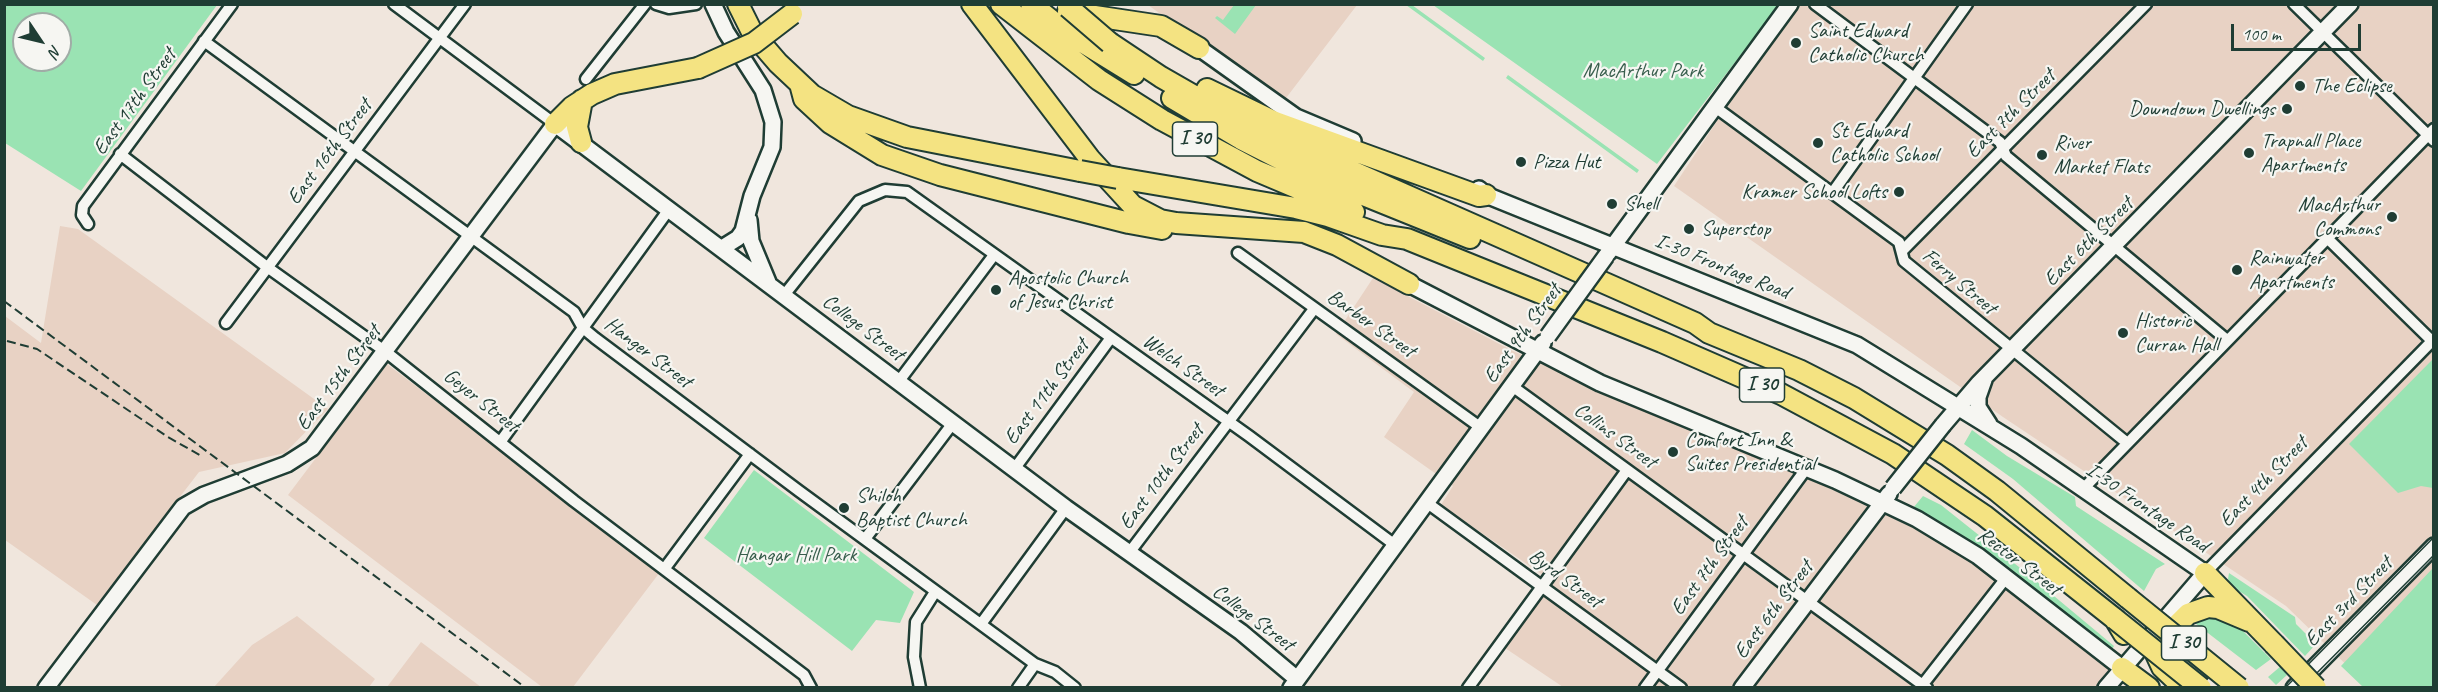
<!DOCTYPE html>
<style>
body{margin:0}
#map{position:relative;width:2438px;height:692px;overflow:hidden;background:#f0e6dd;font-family:Caveat,sans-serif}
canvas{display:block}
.frame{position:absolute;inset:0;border:6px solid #1f3d34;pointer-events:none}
.north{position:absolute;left:12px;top:12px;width:60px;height:60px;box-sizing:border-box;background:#f6f6f2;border:2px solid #a0aca6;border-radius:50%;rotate:125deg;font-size:16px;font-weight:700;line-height:24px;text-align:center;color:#1f3d34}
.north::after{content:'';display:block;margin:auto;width:21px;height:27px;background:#1f3d34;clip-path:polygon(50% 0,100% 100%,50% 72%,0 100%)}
.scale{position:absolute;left:2231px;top:24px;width:130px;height:27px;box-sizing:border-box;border:3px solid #1f3d34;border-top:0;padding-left:8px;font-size:18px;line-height:21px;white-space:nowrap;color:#1f3d34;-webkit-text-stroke:4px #f6f6f2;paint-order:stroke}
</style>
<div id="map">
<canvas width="2438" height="692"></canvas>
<div class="frame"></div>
<div class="north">N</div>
<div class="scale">100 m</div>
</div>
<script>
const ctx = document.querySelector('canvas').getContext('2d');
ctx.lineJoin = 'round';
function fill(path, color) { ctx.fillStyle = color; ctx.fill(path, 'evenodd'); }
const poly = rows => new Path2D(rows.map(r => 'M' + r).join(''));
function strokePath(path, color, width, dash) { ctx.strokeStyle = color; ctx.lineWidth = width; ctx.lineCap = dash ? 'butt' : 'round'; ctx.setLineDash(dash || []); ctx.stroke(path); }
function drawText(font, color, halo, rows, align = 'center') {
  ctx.font = font + ' Caveat,sans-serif'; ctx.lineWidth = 4.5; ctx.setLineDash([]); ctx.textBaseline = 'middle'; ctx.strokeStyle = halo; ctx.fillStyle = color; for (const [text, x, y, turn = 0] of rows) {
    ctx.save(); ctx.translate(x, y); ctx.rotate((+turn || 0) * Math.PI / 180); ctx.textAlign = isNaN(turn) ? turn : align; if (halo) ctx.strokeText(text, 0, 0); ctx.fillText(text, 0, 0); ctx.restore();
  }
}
fill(poly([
 [1148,5,1357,5,1283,102],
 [1794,5,2433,5,2433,687,2369,687,2286,606,2003,417,1674,186],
 [60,226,78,229,328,409,285,453,199,472,97,605,5,540,5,316,41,343],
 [1373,278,1513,351,1791,470,1953,547,2111,672,2099,688,1563,687,1505,648,1553,582,1441,505,1453,486,1384,437,1414,392,1336,334],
 [387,364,660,572,573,687,542,687,288,495],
 [297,616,375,679,369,687,214,687,252,645],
 [421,642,481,687,387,687]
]), '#e8d2c4');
fill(poly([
 [4,5,5,4,217,5,81,191,5,143],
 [24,24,60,24,60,60,24,60],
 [1234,5,1256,5,1235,34,1215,18,1217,16,1223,20],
 [1406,5,1412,5,1485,58,1483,61],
 [1433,5,1779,5,1657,164],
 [1508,75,1639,170,1637,173,1506,78],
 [2433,359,2433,488,2421,486,2398,493,2349,444],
 [1972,430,2007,456,2075,497,2076,506,2165,564,2156,569,2144,591,2013,479,1964,444],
 [754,470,914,592,900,623,876,620,852,651,704,538],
 [1923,496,1941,505,2024,571,2114,646,2111,651,1996,561,1913,508],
 [2433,568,2433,687,2363,687,2341,666],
 [2229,573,2295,617,2296,624,2316,644,2305,656,2247,596,2232,587,2228,579],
 [2226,614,2271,659,2256,670,2191,620,2193,617],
 [2281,666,2287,675,2276,685,2268,677]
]), '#9ae3b3');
const street = poly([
 [394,4,555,124],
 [656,4,669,8,696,4],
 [1815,4,2000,142,2006,156,2227,340],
 [2294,4,2434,141],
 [204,41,574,312,583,328,595,338,799,491,1035,664,1055,672,1075,688],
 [586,79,645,4],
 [1715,107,1899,242,1904,261,2126,442],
 [120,154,267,267,386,352,574,501,804,675,811,688],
 [1833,192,1967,4],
 [88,224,82,215,83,206,232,4],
 [2327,238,2434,343],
 [1903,250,2146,4],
 [1238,253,1480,427],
 [785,294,859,201,885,190,907,192,1249,436,1395,545],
 [226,323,465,4],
 [899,381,994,255],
 [1512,386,1927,688],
 [501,441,670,208],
 [1015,468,1110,339],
 [2083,489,2434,129],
 [1426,502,1681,688],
 [865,539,953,423],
 [1129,553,1314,309],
 [665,568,750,454],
 [2205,573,2434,339],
 [981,624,1066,508],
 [920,688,914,657,916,622,935,592],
 [1018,688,1035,664],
 [1468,688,1627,470],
 [1645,688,1806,469],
 [1920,688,2006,578]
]);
const secondary = poly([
 [713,4,726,32,763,90,773,122,772,147,752,196,743,231,738,238,722,248],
 [1199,48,1296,117,1353,141],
 [1479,189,1486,195,1857,345,2021,446,2205,573,2106,688],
 [749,220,751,241,768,282],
 [1608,253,1790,4],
 [1409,284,1600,383,1835,480,1917,519,1978,556,2122,668],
 [1984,380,1978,397,1978,407,1989,424],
 [1943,425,1979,383,2350,4],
 [46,688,183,507,204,495,287,464,312,448,555,124,1066,508,1241,632,1297,679],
 [1291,688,1543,343],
 [1742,688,1889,494],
 [2294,688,2434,546]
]);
const highway = poly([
 [738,4,753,34,778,63,812,95,848,116,907,137,1080,171],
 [972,4,1090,159,1133,206,1160,220,1176,223,1304,232,1337,245,1409,284],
 [1001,4,1099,80,1162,120,1257,171,1354,212],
 [1031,4,1066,32,1134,74],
 [1068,12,1161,26,1199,48],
 [1110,43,1161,77,1236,120,1695,323,1709,333,1799,370,1854,398,1947,455,1997,491,2128,598],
 [800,84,804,99,830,123,882,155,940,175,1129,223,1162,229],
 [1207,89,1275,122,1479,196,1486,195],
 [1172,98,1241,139,1304,171,1470,238],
 [555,124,572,107,592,94,615,84,698,68],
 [581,142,577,127,582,100],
 [1118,178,1296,208,1328,216,1382,235,1407,239,1662,342,1781,394,1893,454,1985,516,2115,619,2124,634],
 [2205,573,2274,644],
 [2122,668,2149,688],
 [2184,688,2162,667,2156,654,2179,623,2188,614,2208,607,2218,608,2249,621]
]);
strokePath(street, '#1f3d34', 15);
strokePath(secondary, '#1f3d34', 20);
strokePath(highway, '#1f3d34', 24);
strokePath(street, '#f6f6f2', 10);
strokePath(secondary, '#f6f6f2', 15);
strokePath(highway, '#f4e382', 20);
strokePath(poly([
 [2285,688,2434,537],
 [2302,688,2434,555]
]), '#1f3d34', 1.5);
strokePath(poly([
 [4,301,526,688],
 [7,341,37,349,168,437,203,457]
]), '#1f3d34', 2, [9, 4.5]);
const secondaryBridge = poly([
 [1548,336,1606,256],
 [1893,488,1943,425]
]);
const highwayBridge = poly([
 [1068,7,1110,43],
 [698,68,754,43,792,14],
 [1080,171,1118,178],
 [2128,598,2239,688],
 [2115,619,2201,688],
 [2274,644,2316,688]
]);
strokePath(secondaryBridge, '#1f3d34', 20, []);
strokePath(highwayBridge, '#1f3d34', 24, []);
strokePath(secondaryBridge, '#f6f6f2', 15);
strokePath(highwayBridge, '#f4e382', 20);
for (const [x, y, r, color] of [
 [1796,43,6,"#1f3d34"],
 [2300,86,6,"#1f3d34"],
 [2287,109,6,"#1f3d34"],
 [1818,143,6,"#1f3d34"],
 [2249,153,6,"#1f3d34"],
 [2042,155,6,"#1f3d34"],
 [1521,162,6,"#1f3d34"],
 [1899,192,6,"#1f3d34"],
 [1612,204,6,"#1f3d34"],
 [2392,217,6,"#1f3d34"],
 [1689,229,6,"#1f3d34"],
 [2237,270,6,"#1f3d34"],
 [996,290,6,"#1f3d34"],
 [2123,333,6,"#1f3d34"],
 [1673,452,6,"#1f3d34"],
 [844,508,6,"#1f3d34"]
]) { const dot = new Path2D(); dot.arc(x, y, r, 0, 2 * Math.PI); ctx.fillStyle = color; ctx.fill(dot); strokePath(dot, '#f6f6f2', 2); }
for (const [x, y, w] of [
 [1195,139,45],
 [1762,385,45],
 [2184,643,45]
]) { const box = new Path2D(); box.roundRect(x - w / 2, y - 17, w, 34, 4.5); ctx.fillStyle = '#f6f6f2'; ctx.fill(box); strokePath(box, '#1f3d34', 1.5); }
drawText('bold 20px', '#1f3d34', null, [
 ["I 30",1195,139],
 ["I 30",1762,385],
 ["I 30",2184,643]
]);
drawText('21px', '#1f3d34', '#f6f6f2', [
 ["Saint Edward",1808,31],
 ["Catholic Church",1808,55],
 ["The Eclipse",2312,86],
 ["Downdown Dwellings",2275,109,"right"],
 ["St Edward",1830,131],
 ["Catholic School",1830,155],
 ["Trapnall Place",2261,141],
 ["Apartments",2261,165],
 ["River",2054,143],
 ["Market Flats",2054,167],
 ["Pizza Hut",1533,162],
 ["Kramer School Lofts",1887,192,"right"],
 ["Shell",1624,204],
 ["MacArthur",2380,205,"right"],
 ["Commons",2380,229,"right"],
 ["Superstop",1701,229],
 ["Rainwater",2249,258],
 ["Apartments",2249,282],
 ["Apostolic Church",1008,278],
 ["of Jesus Christ",1008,302],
 ["Historic",2135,321],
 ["Curran Hall",2135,345],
 ["Comfort Inn &",1685,440],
 ["Suites Presidential",1685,464],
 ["Shiloh",856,496],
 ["Baptist Church",856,520]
], 'left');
drawText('21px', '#385e4d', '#f6f6f2', [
 ["MacArthur Park",1643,71],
 ["Hangar Hill Park",796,555]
]);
drawText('21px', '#1f3d34', '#f6f6f2', [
 ["East 17th Street",135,102,-54],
 ["East 7th Street",2011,114,-45],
 ["East 16th Street",330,152,-53],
 ["East 6th Street",2089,242,-45],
 ["I-30 Frontage Road",1722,267,22],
 ["Ferry Street",1959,282,40],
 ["Barber Street",1371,324,35],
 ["College Street",863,328,37],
 ["East 9th Street",1523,334,-54],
 ["Hanger Street",648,353,37],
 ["Welch Street",1183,366,35],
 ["East 15th Street",339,378,-53],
 ["East 11th Street",1047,392,-53],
 ["Geyer Street",481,401,38],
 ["Collins Street",1615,436,36],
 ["East 10th Street",1162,477,-53],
 ["East 4th Street",2264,482,-46],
 ["I-30 Frontage Road",2147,508,34],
 ["Rector Street",2019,562,37],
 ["East 7th Street",1710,566,-54],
 ["Byrd Street",1565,579,36],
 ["East 3rd Street",2349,602,-46],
 ["East 6th Street",1774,610,-53],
 ["College Street",1253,618,37]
]);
</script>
